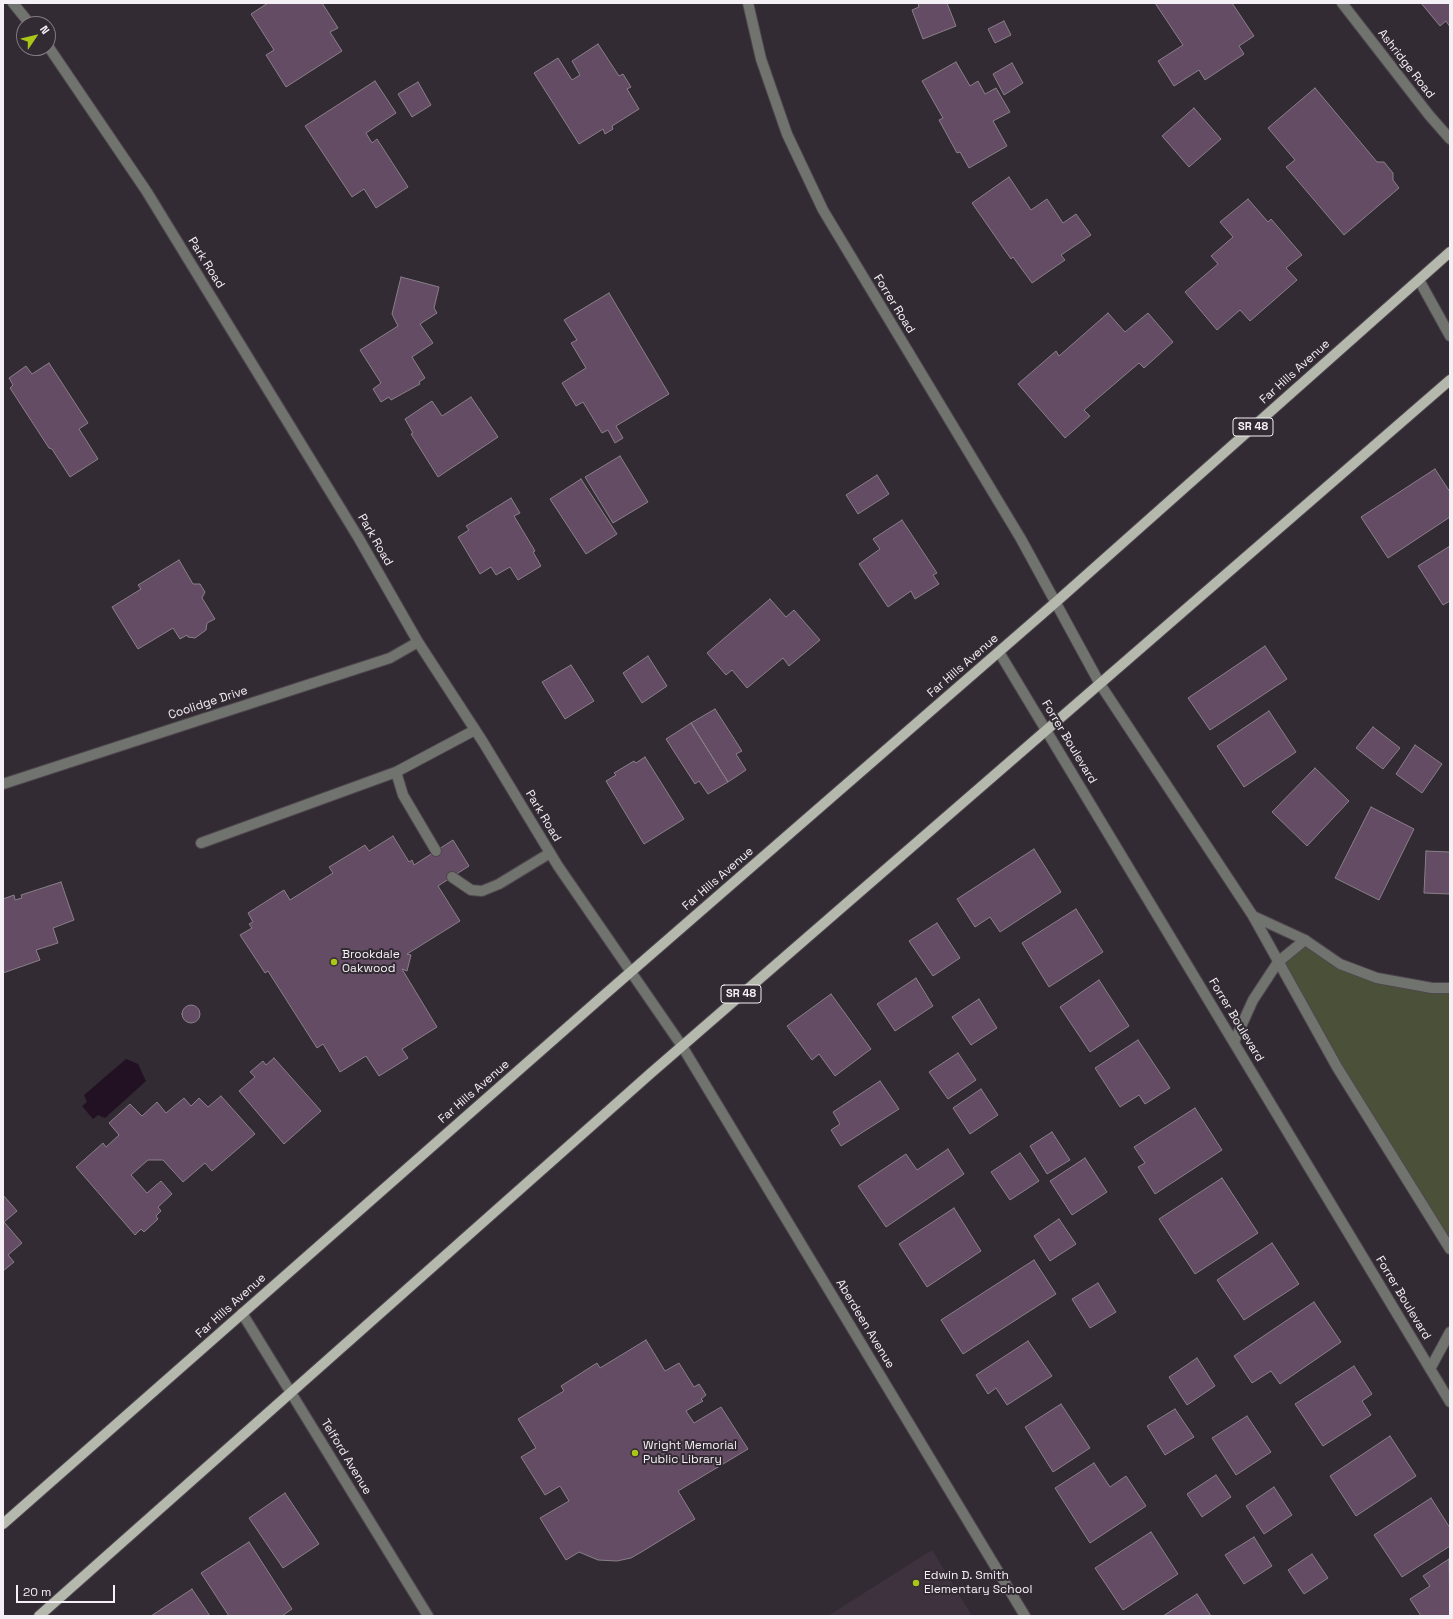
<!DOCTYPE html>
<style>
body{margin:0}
#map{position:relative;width:1453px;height:1619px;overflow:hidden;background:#332b33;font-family:"Space Grotesk",sans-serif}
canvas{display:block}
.frame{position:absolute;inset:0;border:4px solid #f5f0f5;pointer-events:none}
.north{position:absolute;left:16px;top:16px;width:40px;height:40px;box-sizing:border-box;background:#332b33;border:1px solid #817a81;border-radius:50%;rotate:55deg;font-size:11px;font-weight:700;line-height:16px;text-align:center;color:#f5f0f5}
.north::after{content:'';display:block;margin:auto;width:14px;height:18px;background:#aac717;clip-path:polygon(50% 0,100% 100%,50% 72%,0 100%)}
.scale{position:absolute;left:16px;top:1585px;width:99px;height:18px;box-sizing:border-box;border:2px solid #f5f0f5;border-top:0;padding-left:5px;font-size:12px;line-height:14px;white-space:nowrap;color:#f5f0f5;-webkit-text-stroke:3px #332b33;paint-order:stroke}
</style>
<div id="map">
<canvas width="1453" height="1619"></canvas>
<div class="frame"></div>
<div class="north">N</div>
<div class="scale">20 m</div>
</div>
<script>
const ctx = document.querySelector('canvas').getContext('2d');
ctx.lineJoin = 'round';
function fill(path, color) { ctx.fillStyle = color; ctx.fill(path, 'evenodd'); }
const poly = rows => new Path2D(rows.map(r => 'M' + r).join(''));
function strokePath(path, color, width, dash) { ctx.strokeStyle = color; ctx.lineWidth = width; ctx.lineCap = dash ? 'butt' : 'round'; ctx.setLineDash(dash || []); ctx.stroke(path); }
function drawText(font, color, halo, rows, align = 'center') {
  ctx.font = font + ' "Space Grotesk",sans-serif'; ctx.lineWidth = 4; ctx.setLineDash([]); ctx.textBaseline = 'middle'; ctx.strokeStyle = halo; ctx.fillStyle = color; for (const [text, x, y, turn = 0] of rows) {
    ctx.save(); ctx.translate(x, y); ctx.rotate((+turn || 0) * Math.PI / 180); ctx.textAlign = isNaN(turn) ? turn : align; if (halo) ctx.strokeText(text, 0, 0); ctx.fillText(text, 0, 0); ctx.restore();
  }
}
fill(poly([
 [932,1550,972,1616,828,1616]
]), '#3f323f');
fill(poly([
 [1305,940,1377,978,1450,988,1450,1249,1279,961]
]), '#4b5139');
fill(poly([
 [126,1059,138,1064,146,1081,105,1118,98,1115,93,1119,82,1106,87,1102,84,1095]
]), '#221023');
const building = poly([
 [268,3,322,3,338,28,330,32,342,51,286,87,266,55,274,50,251,14,268,3],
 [918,3,947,3,956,26,923,39,912,10,919,7,918,3],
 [1155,3,1232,3,1254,36,1239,46,1244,54,1205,80,1199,70,1174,86,1158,61,1183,45,1155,3],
 [1421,3,1450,3,1450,27,1446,21,1440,26,1421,3],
 [1004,21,1011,35,995,43,988,29,1004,21],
 [598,44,619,76,623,74,631,87,627,89,639,109,612,126,613,129,605,134,603,129,579,144,534,73,558,58,572,80,580,75,572,61,598,44],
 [956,62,970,86,978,81,985,94,996,88,1010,112,993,121,1007,146,969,168,960,152,957,153,939,120,943,118,922,81,956,62],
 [1012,63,1023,83,1004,95,993,74,1012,63],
 [375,81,396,113,366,133,372,143,377,139,408,187,376,208,364,189,352,197,305,126,375,81],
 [418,82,431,105,412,117,398,94,418,82],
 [1315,88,1377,162,1384,162,1393,173,1393,180,1399,188,1344,235,1286,167,1295,160,1268,128,1315,88],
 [1194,108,1221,139,1189,167,1162,136,1194,108],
 [1009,177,1031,210,1047,199,1063,223,1076,214,1091,235,1061,255,1065,260,1032,283,1013,257,1011,259,972,203,1009,177],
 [1248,199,1268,222,1271,219,1302,255,1286,268,1297,280,1250,321,1240,310,1217,330,1185,292,1218,264,1211,256,1233,237,1220,222,1248,199],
 [401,277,439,287,434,308,437,313,420,324,433,343,412,357,425,378,419,382,420,384,391,400,389,397,381,402,373,389,381,383,360,350,398,326,392,314,401,277],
 [609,293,669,394,616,426,623,438,615,443,608,430,602,433,583,402,576,406,562,383,586,368,571,343,577,340,564,320,609,293],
 [1108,313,1125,332,1148,313,1173,342,1144,368,1139,363,1084,410,1090,416,1065,438,1018,384,1056,351,1059,356,1108,313],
 [49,363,88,423,79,429,98,459,70,477,52,449,49,448,10,388,13,385,9,378,26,366,32,374,49,363],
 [471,397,498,437,438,477,411,434,413,433,405,419,432,401,442,416,471,397],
 [620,456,648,502,613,523,585,477,620,456],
 [1435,469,1450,492,1450,517,1388,558,1361,517,1435,469],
 [877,475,889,494,858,514,846,495,877,475],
 [581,479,617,534,586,554,550,499,581,479],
 [511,498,520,513,514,516,535,551,533,552,541,566,518,580,510,567,496,575,491,567,480,574,458,537,469,530,466,526,511,498],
 [902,520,937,573,933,575,939,584,915,599,911,591,888,607,859,564,880,549,873,539,902,520],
 [1450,546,1450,601,1443,605,1418,566,1450,546],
 [179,560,193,584,200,584,205,592,202,598,215,619,207,623,206,630,195,638,188,637,187,635,180,639,173,628,138,649,112,607,141,589,138,585,179,560],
 [770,599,786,617,794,610,820,640,789,666,783,658,747,688,732,670,726,675,707,653,770,599],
 [1265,646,1287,679,1210,730,1188,698,1265,646],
 [648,656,667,686,642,703,623,673,648,656],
 [571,665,594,701,565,719,542,682,571,665],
 [715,709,742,751,736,754,746,770,728,782,691,723,715,709],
 [1269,711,1296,752,1244,787,1217,746,1269,711],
 [691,723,728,782,708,794,699,781,695,784,666,739,691,723],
 [1373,727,1400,748,1383,769,1356,748,1373,727],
 [1415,745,1442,764,1422,793,1396,774,1415,745],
 [645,757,684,819,644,844,606,781,616,775,614,773,634,761,636,763,645,757],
 [1315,768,1349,801,1307,846,1272,812,1315,768],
 [1371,807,1414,829,1379,900,1335,878,1371,807],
 [393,836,409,862,412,860,414,865,453,840,469,866,438,886,460,921,407,954,411,955,407,971,402,969,437,1027,402,1049,408,1058,379,1076,366,1056,340,1072,323,1044,317,1048,268,971,265,973,240,935,252,928,249,924,253,922,248,913,284,890,290,900,333,873,329,867,365,845,369,851,393,836],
 [1034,849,1061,892,1000,932,990,917,975,927,957,899,1034,849],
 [1426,851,1450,852,1450,894,1424,893,1426,851],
 [61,882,74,920,53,928,58,943,36,950,40,960,3,973,3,899,14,895,15,900,22,898,21,895,61,882],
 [1076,909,1103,952,1049,987,1022,943,1076,909],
 [937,923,960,958,933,976,909,941,937,923],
 [916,978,933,1006,895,1031,877,1004,916,978],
 [1099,980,1129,1026,1090,1052,1060,1007,1099,980],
 [831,994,871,1049,835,1076,819,1054,812,1060,787,1026,831,994],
 [979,999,997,1028,971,1045,952,1017,979,999],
 '182 1014a9 9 0 1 1 18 0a9 9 0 1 1-18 0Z',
 [1138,1040,1170,1088,1145,1104,1139,1095,1120,1107,1095,1068,1138,1040],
 [958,1053,976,1080,948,1099,929,1072,958,1053],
 [274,1058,321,1111,284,1144,239,1091,255,1077,250,1072,263,1061,266,1065,274,1058],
 [880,1081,899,1109,841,1146,831,1130,840,1124,833,1112,880,1081],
 [981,1089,998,1115,970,1134,953,1108,981,1089],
 [221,1096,255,1134,212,1171,205,1163,183,1182,163,1160,148,1160,131,1175,147,1193,161,1181,172,1194,158,1207,161,1211,156,1216,158,1219,144,1232,141,1229,135,1235,76,1167,103,1143,106,1147,119,1135,109,1123,130,1104,142,1116,157,1102,166,1113,184,1098,191,1106,199,1098,208,1107,221,1096],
 [1195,1108,1222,1150,1155,1194,1138,1167,1145,1163,1134,1147,1195,1108],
 [1052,1132,1070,1160,1047,1174,1030,1146,1052,1132],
 [948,1149,964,1174,886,1227,858,1186,906,1154,917,1170,948,1149],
 [1020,1153,1039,1181,1010,1200,991,1172,1020,1153],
 [1085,1158,1107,1192,1072,1215,1050,1181,1085,1158],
 [1222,1178,1258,1233,1195,1274,1159,1219,1222,1178],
 [3,1195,17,1211,4,1222,22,1243,8,1255,14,1262,3,1271,3,1195],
 [954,1208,981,1251,927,1287,899,1244,954,1208],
 [1059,1219,1076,1244,1050,1261,1034,1236,1059,1219],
 [1272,1243,1299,1284,1244,1320,1217,1280,1272,1243],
 [1034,1260,1056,1294,963,1354,941,1320,1034,1260],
 [1098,1283,1116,1312,1090,1328,1072,1299,1098,1283],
 [1314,1302,1341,1342,1280,1384,1271,1371,1252,1383,1234,1356,1314,1302],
 [646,1340,665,1371,679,1363,694,1387,699,1384,703,1390,706,1395,701,1399,703,1401,686,1411,694,1423,721,1407,748,1449,678,1491,695,1519,643,1551,631,1558,617,1561,598,1560,579,1552,566,1560,540,1518,569,1501,560,1486,545,1495,521,1457,536,1448,518,1419,564,1391,561,1386,597,1363,600,1368,646,1340],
 [1028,1341,1052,1376,1007,1405,996,1388,988,1394,976,1375,1028,1341],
 [1197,1358,1215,1386,1187,1405,1169,1377,1197,1358],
 [1354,1366,1372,1394,1362,1401,1371,1415,1323,1446,1295,1404,1354,1366],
 [1061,1404,1090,1448,1053,1472,1025,1427,1061,1404],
 [1175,1409,1194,1437,1165,1455,1147,1426,1175,1409],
 [1247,1416,1271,1452,1236,1475,1212,1438,1247,1416],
 [1390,1436,1416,1476,1356,1516,1330,1476,1390,1436],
 [1094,1463,1110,1487,1126,1476,1146,1506,1090,1543,1055,1488,1094,1463],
 [1216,1475,1231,1497,1202,1517,1187,1494,1216,1475],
 [1274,1487,1292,1515,1264,1534,1246,1506,1274,1487],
 [285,1493,319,1544,283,1568,249,1518,285,1493],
 [1431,1498,1450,1528,1450,1546,1402,1577,1374,1535,1431,1498],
 [1151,1532,1178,1574,1123,1610,1095,1568,1151,1532],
 [1254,1537,1272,1566,1244,1584,1225,1555,1254,1537],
 [249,1542,292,1609,282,1616,229,1616,201,1573,249,1542],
 [1312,1554,1328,1578,1304,1594,1288,1570,1312,1554],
 [1449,1559,1450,1616,1421,1616,1410,1599,1430,1586,1423,1576,1449,1559],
 [192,1589,210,1616,151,1616,192,1589],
 [1197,1594,1211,1616,1163,1616,1197,1594]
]);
fill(building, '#644d64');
strokePath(building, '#897f89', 1);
const service = poly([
 [396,772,403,795,436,851],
 [201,843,396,772,475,730],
 [452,877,471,890,482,891,499,884,550,853],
 [1234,1042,1253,1000,1278,962,1305,940]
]);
const minor = poly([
 [13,3,30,24],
 [748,3,761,59,787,134,823,210,1021,539,1100,684,1253,916,1337,1067,1450,1249],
 [1342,3,1429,115,1450,139],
 [48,46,147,192,358,537,418,642,483,742,558,866,682,1046,1025,1616],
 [1419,280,1450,336],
 [999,652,1450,1402],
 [3,784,390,658,418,642],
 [1253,916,1305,940,1340,964,1377,978,1432,988,1450,988],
 [242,1313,428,1616],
 [1430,1369,1450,1332]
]);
const primary = poly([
 [3,1524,603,996,1056,602,1450,252],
 [39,1616,651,1073,1450,380]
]);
strokePath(service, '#4e474e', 12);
strokePath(minor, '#4e474e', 12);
strokePath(primary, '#4e474e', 12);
strokePath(service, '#71736e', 10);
strokePath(minor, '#71736e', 10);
strokePath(primary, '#b4b8ad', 10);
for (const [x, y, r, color] of [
 [334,962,4,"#aac717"],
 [635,1453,4,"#aac717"],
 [916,1583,4,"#aac717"]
]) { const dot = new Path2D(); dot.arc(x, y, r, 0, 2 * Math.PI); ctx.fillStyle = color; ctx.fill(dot); strokePath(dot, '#332b33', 1.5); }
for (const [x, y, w] of [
 [1253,427,40],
 [741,994,40]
]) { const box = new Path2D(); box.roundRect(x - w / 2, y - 9, w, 18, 3); ctx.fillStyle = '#332b33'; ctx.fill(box); strokePath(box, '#f5f0f5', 1); }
drawText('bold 11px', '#f5f0f5', null, [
 ["SR 48",1253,427],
 ["SR 48",741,994]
]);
drawText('12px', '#f5f0f5', '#332b33', [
 ["Ashridge Road",1406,64,52],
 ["Park Road",206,263,58],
 ["Forrer Road",894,304,58],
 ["Far Hills Avenue",1295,372,-42],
 ["Park Road",375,540,60],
 ["Far Hills Avenue",963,666,-41],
 ["Coolidge Drive",208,703,-18],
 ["Forrer Boulevard",1069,742,59],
 ["Park Road",543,816,59],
 ["Far Hills Avenue",718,879,-41],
 ["Forrer Boulevard",1236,1020,59],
 ["Far Hills Avenue",474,1092,-41],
 ["Forrer Boulevard",1403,1298,59],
 ["Far Hills Avenue",231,1306,-42],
 ["Aberdeen Avenue",865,1324,59],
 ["Telford Avenue",346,1457,59]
]);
drawText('12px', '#f5f0f5', '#332b33', [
 ["Brookdale",342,955],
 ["Oakwood",342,969],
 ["Wright Memorial",643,1446],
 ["Public Library",643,1460],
 ["Edwin D. Smith",924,1576],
 ["Elementary School",924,1590]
], 'left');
</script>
